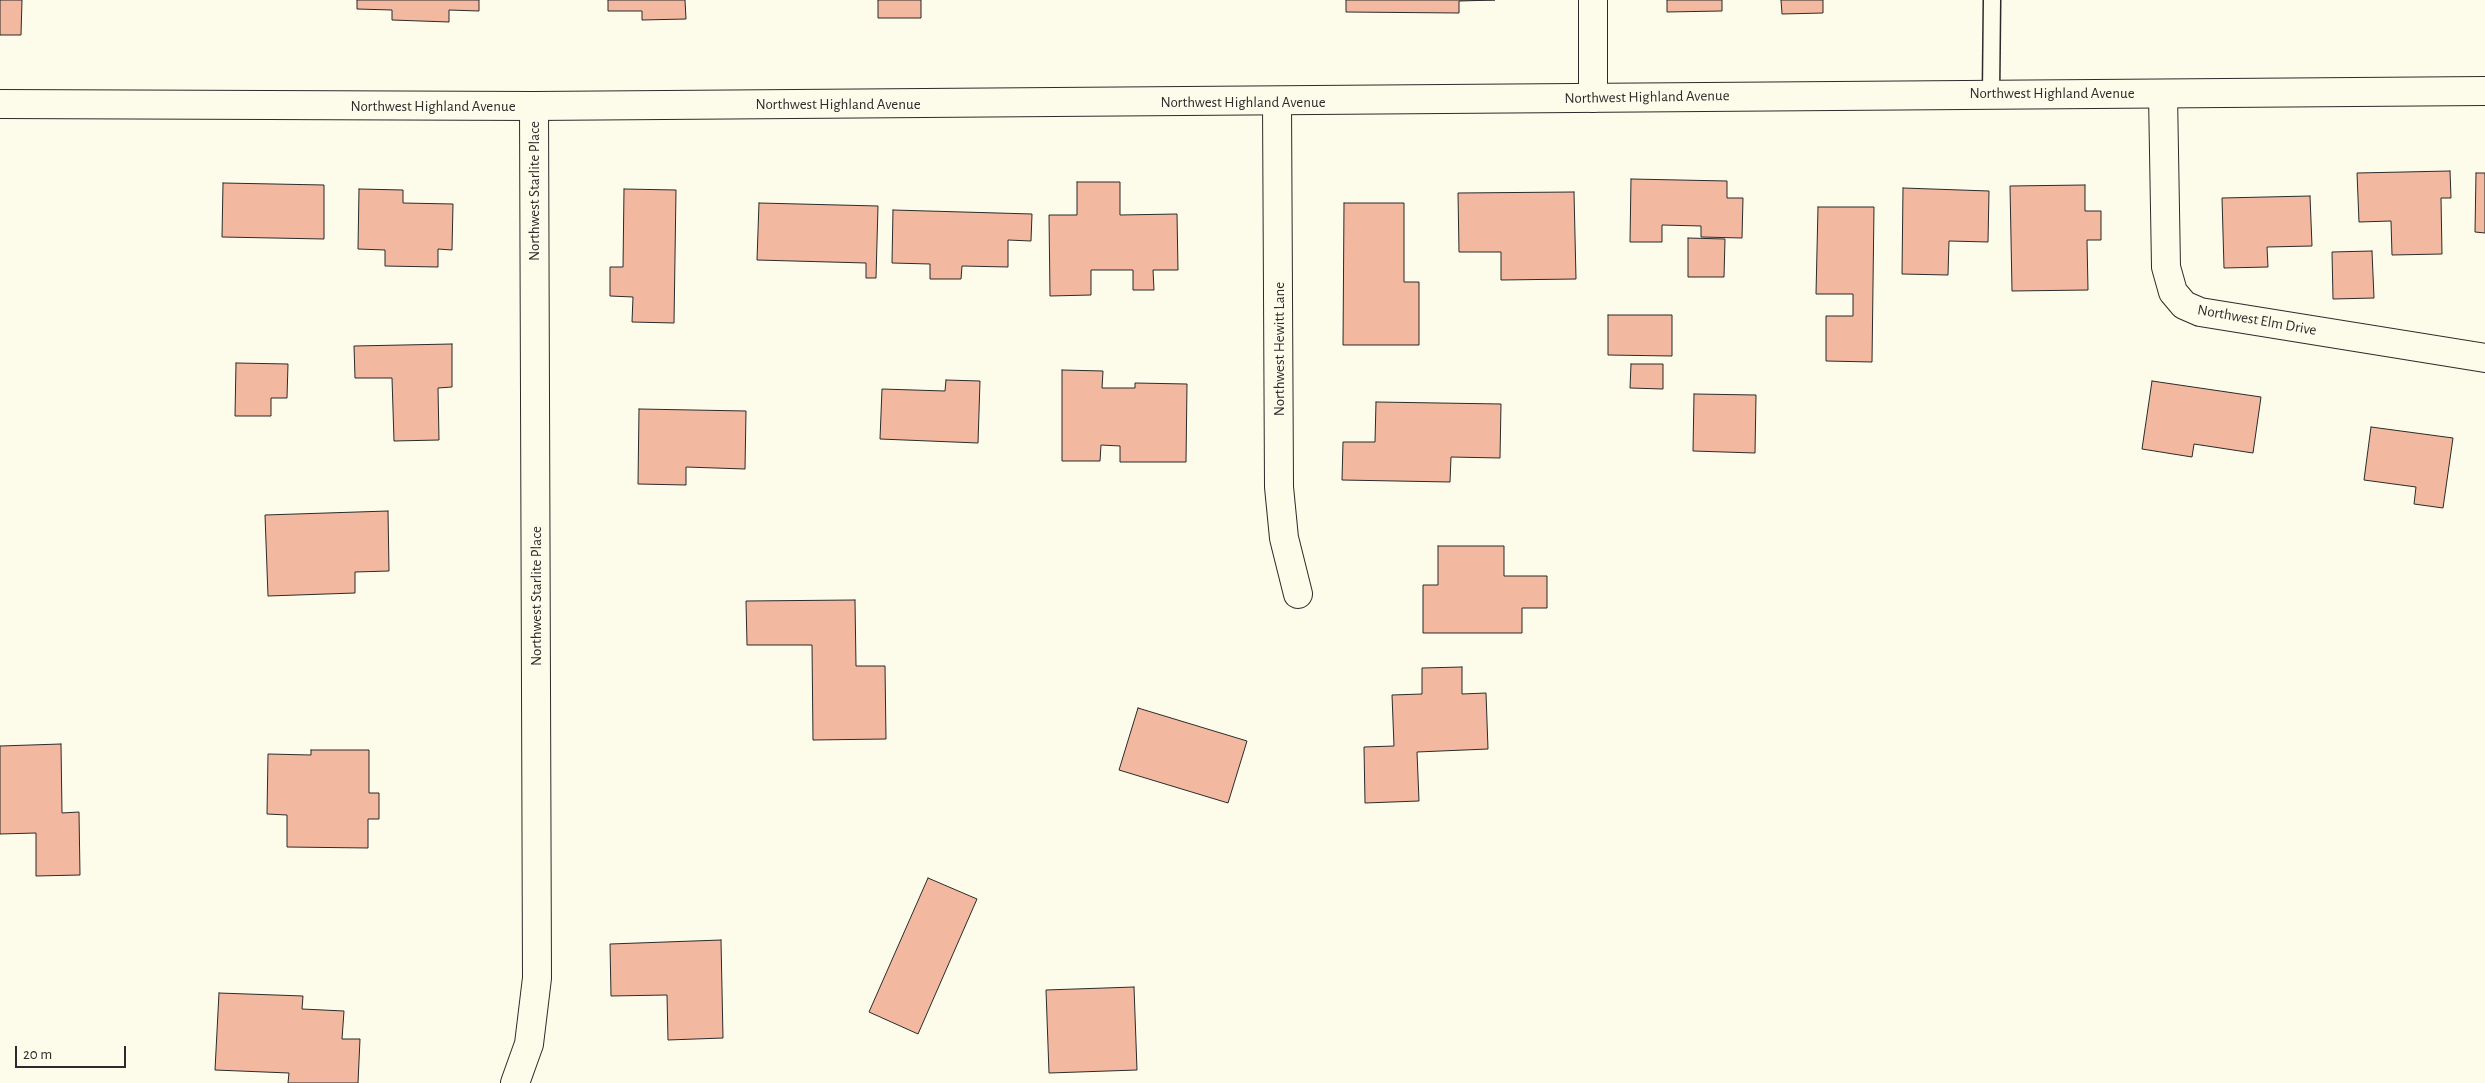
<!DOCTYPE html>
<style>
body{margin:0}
#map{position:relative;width:2485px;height:1083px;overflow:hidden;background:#fdfbea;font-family:"Alegreya Sans",sans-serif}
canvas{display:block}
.scale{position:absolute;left:15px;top:1046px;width:111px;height:22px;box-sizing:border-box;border:2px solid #2b2b2b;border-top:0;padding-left:6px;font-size:15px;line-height:18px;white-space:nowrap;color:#2b2b2b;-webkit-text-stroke:4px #fdfbea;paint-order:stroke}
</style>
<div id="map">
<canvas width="2485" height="1083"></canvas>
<div class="scale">20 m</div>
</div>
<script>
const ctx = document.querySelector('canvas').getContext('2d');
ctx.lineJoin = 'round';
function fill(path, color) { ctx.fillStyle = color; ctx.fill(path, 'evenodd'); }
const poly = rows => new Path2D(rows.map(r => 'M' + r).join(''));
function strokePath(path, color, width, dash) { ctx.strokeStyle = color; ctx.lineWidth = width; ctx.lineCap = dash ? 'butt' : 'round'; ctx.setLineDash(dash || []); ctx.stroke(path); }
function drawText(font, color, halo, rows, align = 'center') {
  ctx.font = font + ' "Alegreya Sans",sans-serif'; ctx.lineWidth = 4; ctx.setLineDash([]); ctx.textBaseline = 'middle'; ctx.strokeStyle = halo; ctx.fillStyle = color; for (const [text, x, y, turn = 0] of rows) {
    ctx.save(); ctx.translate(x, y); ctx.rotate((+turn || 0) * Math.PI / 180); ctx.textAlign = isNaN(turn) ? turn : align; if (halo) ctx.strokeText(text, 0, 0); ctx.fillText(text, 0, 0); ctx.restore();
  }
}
const building = poly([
 [0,0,22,0,21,35,0,35,0,0],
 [357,0,479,0,479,11,449,10,449,22,392,20,392,10,357,9,357,0],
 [608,0,685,0,686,19,642,20,642,11,608,11,608,0],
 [878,0,921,0,921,18,878,18,878,0],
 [1346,0,1495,0,1459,1,1459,13,1346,12,1346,0],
 [1667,0,1722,0,1722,11,1667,12,1667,0],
 [1781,0,1823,0,1823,13,1782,14,1781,0],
 [2450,171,2451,198,2441,198,2442,254,2392,255,2391,221,2359,222,2357,173,2450,171],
 [2476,173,2485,173,2485,233,2475,232,2476,173],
 [1631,179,1727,181,1727,198,1743,198,1742,238,1701,237,1701,226,1662,225,1662,242,1630,242,1631,179],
 [1077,182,1120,182,1120,215,1177,214,1178,270,1153,270,1154,290,1133,290,1133,270,1091,270,1091,295,1050,296,1049,215,1077,215,1077,182],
 [223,183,324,185,324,239,222,237,223,183],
 [2085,185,2085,211,2101,211,2101,240,2087,240,2088,290,2012,291,2010,186,2085,185],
 [1903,188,1989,191,1988,242,1949,241,1948,275,1902,274,1903,188],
 [359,189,403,190,403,203,453,204,452,250,438,249,438,267,385,266,385,250,358,249,359,189],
 [624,189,676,190,674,323,632,322,633,297,610,296,610,267,623,267,624,189],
 [1574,192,1576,279,1501,280,1501,252,1459,252,1458,193,1574,192],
 [2310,196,2312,246,2267,247,2268,267,2224,268,2222,198,2310,196],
 [759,203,878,206,876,278,866,278,866,263,757,260,759,203],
 [1344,203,1404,203,1404,282,1419,282,1419,345,1343,345,1344,203],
 [1818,207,1874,207,1872,362,1826,361,1826,316,1853,316,1853,294,1816,294,1818,207],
 [893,210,1032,214,1031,241,1008,240,1008,267,962,266,961,279,930,279,930,264,892,263,893,210],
 [1688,238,1725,239,1724,277,1688,277,1688,238],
 [2372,251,2374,298,2333,299,2332,252,2372,251],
 [1608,315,1672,315,1672,356,1608,355,1608,315],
 [452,344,452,387,438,388,439,440,394,441,392,378,355,378,354,346,452,344],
 [236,363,288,364,287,398,271,398,271,416,235,416,236,363],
 [1631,364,1663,364,1663,389,1630,388,1631,364],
 [1062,370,1103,371,1102,388,1135,388,1135,383,1187,384,1186,462,1120,462,1120,446,1101,445,1100,461,1062,461,1062,370],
 [946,380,980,381,978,443,880,439,882,389,945,391,946,380],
 [2152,381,2261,397,2253,453,2194,444,2192,457,2142,449,2152,381],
 [1694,394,1756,395,1755,453,1693,451,1694,394],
 [1376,402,1501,404,1500,458,1451,457,1450,482,1342,480,1343,442,1375,442,1376,402],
 [639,409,746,411,745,469,686,467,686,485,638,484,639,409],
 [2371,427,2453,438,2443,508,2414,504,2416,487,2364,480,2371,427],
 [388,511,389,571,355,572,355,593,268,596,265,515,388,511],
 [1438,546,1504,546,1504,576,1547,576,1547,608,1522,608,1522,633,1423,633,1423,585,1438,585,1438,546],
 [855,600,856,666,885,666,886,739,813,740,812,645,747,645,746,601,855,600],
 [1462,667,1462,694,1486,693,1488,749,1417,752,1419,801,1365,803,1364,747,1394,746,1392,695,1422,694,1422,668,1462,667],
 [1138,708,1247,741,1228,803,1119,770,1138,708],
 [61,744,62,813,79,812,80,875,36,876,36,833,0,834,0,746,61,744],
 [311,750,369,750,369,793,379,793,379,819,368,819,368,848,287,847,287,815,267,814,268,754,311,755,311,750],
 [928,878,977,899,918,1034,869,1012,928,878],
 [721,940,723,1038,668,1040,667,995,611,996,610,944,721,940],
 [1134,987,1137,1070,1049,1073,1046,990,1134,987],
 [219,993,303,996,302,1009,344,1011,342,1039,360,1039,358,1083,288,1083,289,1073,215,1070,219,993]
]);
fill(building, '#f2b8a0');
strokePath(building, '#2b2b2b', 1);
const service = poly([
 [1991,93,1992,0]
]);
const minor = poly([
 [2163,94,2166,267,2173,292,2184,305,2200,312,2485,358],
 [1277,102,1279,487,1284,538,1298,594],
 [515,1083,529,1044,537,978,534,106]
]);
const tertiary = poly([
 [1593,98,1593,0]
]);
const secondary = poly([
 [0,104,534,106,2485,91]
]);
strokePath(service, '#2b2b2b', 19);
strokePath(minor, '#2b2b2b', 30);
strokePath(tertiary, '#2b2b2b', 30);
strokePath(secondary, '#2b2b2b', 30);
strokePath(service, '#fdfbea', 16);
strokePath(minor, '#fdfbea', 28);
strokePath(tertiary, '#fdfbea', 28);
strokePath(secondary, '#fdfbea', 28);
drawText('15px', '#2b2b2b', '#fdfbea', [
 ["Northwest Highland Avenue",2052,93],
 ["Northwest Highland Avenue",1647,97,-1],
 ["Northwest Highland Avenue",1243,102],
 ["Northwest Highland Avenue",838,104],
 ["Northwest Highland Avenue",433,106],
 ["Northwest Starlite Place",534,191,-90],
 ["Northwest Elm Drive",2257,320,10],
 ["Northwest Hewitt Lane",1279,349,-90],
 ["Northwest Starlite Place",536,596,-90]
]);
</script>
